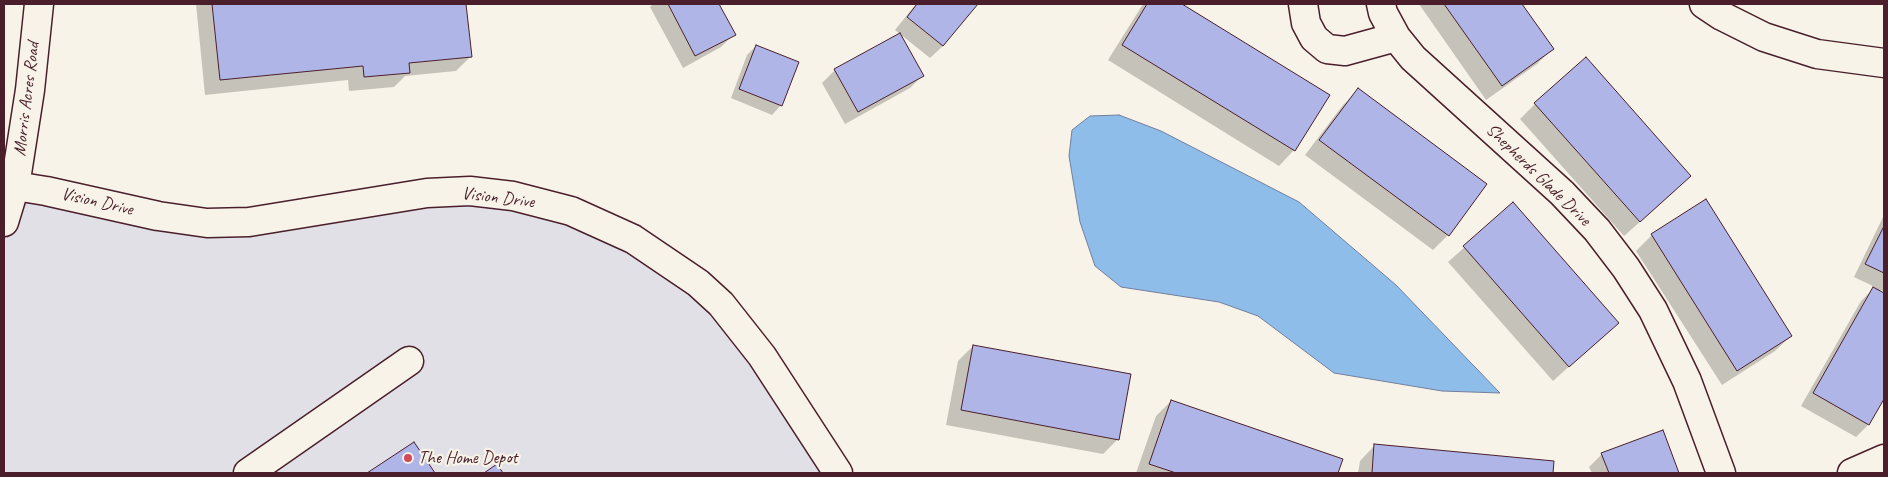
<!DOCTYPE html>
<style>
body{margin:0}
#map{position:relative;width:1888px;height:477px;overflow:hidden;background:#f7f3e8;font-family:Caveat,sans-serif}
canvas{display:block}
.frame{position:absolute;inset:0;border:5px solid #4a1f2b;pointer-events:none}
</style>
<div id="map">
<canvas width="1888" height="477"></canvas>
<div class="frame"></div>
</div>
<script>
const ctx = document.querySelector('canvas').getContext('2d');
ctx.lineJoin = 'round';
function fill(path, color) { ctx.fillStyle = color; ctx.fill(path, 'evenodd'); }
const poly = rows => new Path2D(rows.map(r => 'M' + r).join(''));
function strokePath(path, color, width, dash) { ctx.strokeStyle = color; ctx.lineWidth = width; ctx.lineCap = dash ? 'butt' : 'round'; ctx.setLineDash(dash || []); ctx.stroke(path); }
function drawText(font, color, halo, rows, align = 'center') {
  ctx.font = font + ' Caveat,sans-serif'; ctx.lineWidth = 4.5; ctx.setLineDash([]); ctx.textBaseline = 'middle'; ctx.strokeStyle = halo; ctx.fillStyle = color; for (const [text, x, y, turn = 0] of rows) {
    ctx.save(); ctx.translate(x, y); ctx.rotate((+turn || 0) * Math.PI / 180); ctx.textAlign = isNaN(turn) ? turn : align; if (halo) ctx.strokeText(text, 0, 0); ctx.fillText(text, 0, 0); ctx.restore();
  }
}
fill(poly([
 [15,186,158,216,513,196,672,265,838,473,4,473,4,222]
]), '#e1e0e7');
const water = poly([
 [1119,115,1161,131,1299,202,1396,285,1500,393,1442,391,1334,373,1258,316,1219,302,1121,287,1095,266,1080,222,1069,156,1072,130,1090,116,1119,115]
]);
fill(water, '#8fbde9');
strokePath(water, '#737e9d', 1);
fill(poly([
 [196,4,464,4,471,56,456,71,405,76,394,87,349,91,348,80,205,95],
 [653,4,718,4,734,34,721,47,683,68,650,7],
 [916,4,976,4,943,46,930,58,895,30],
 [1143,4,1179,4,1328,95,1294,150,1279,166,1108,60],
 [1419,4,1520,4,1552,49,1537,64,1486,100],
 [899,35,922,76,910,88,845,124,822,83,835,70],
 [756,46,781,105,772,115,731,98,747,55],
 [1358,90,1448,235,1433,250,1305,155,1343,105],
 [1535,104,1675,191,1624,236,1520,119],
 [1705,201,1791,336,1775,351,1722,385,1636,251,1652,235],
 [1513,204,1617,323,1553,381,1448,262],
 [1884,215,1884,292,1881,290,1880,292,1884,295,1884,397,1868,425,1856,437,1801,406,1861,301,1875,287,1854,277],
 [973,346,1118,439,1103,454,946,425,958,361],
 [1171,401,1341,460,1336,473,1136,473,1156,416],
 [1662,432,1677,473,1592,473,1589,467,1602,454],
 [414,444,433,473,370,473],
 [1375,445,1553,462,1552,473,1358,473,1360,461]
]), '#0003');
const building = poly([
 [212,4,466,4,472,57,409,63,410,73,364,77,363,66,220,80,212,4],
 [668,4,719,4,736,35,695,56,668,4],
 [917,4,978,4,943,46,907,17,917,4],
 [1147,4,1182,4,1330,95,1295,151,1122,45,1147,4],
 [1444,4,1522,4,1554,49,1502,86,1444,4],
 [900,33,924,76,858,112,834,69,900,33],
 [756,45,799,62,782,106,739,89,756,45],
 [1586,57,1691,176,1640,222,1534,103,1586,57],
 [1358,88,1487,184,1449,236,1319,140,1358,88],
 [1706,199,1792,336,1737,371,1651,234,1706,199],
 [1513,202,1619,323,1569,367,1463,246,1513,202],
 [1884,226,1884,273,1865,264,1884,226],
 [1873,287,1884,293,1884,399,1869,425,1813,393,1873,287],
 [973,345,1131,374,1119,440,961,410,973,345],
 [1171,400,1343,459,1338,473,1176,473,1149,464,1171,400],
 [1663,430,1679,473,1609,473,1601,453,1663,430],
 [414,442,435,473,367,473,414,442],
 [1374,444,1554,461,1553,473,1372,473,1374,444],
 [497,464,503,473,484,473,497,464]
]);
fill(building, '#afb5e6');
strokePath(building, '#4a1f2b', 1);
const minor = poly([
 [1303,4,1306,23,1314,38,1327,49,1345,51,1396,37],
 [1381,4,1383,13,1396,37,1413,58,1562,193,1597,230,1626,268,1653,310,1687,381,1721,473],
 [1704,4,1722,16,1764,37,1817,54,1884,63],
 [4,178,15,186,46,191,158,216,207,223,249,222,427,193,470,191,513,196,571,211,633,239,698,283,721,304,762,356,838,473],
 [4,222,15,186,30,90,39,4],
 [248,473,409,361],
 [1852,473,1884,459]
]);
strokePath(minor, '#4a1f2b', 31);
strokePath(minor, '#f7f3e8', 28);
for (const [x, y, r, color] of [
 [408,458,5,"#d1495b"]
]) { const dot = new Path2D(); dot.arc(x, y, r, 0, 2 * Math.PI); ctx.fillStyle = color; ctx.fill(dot); strokePath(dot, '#f7f3e8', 2); }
drawText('18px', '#4a1f2b', '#f7f3e8', [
 ["Morris Acres Road",27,99,-83],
 ["Shepherds Glade Drive",1538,175,44],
 ["Vision Drive",498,198,7],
 ["Vision Drive",97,202,13]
]);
drawText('18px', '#4a1f2b', '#f7f3e8', [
 ["The Home Depot",418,458]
], 'left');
</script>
